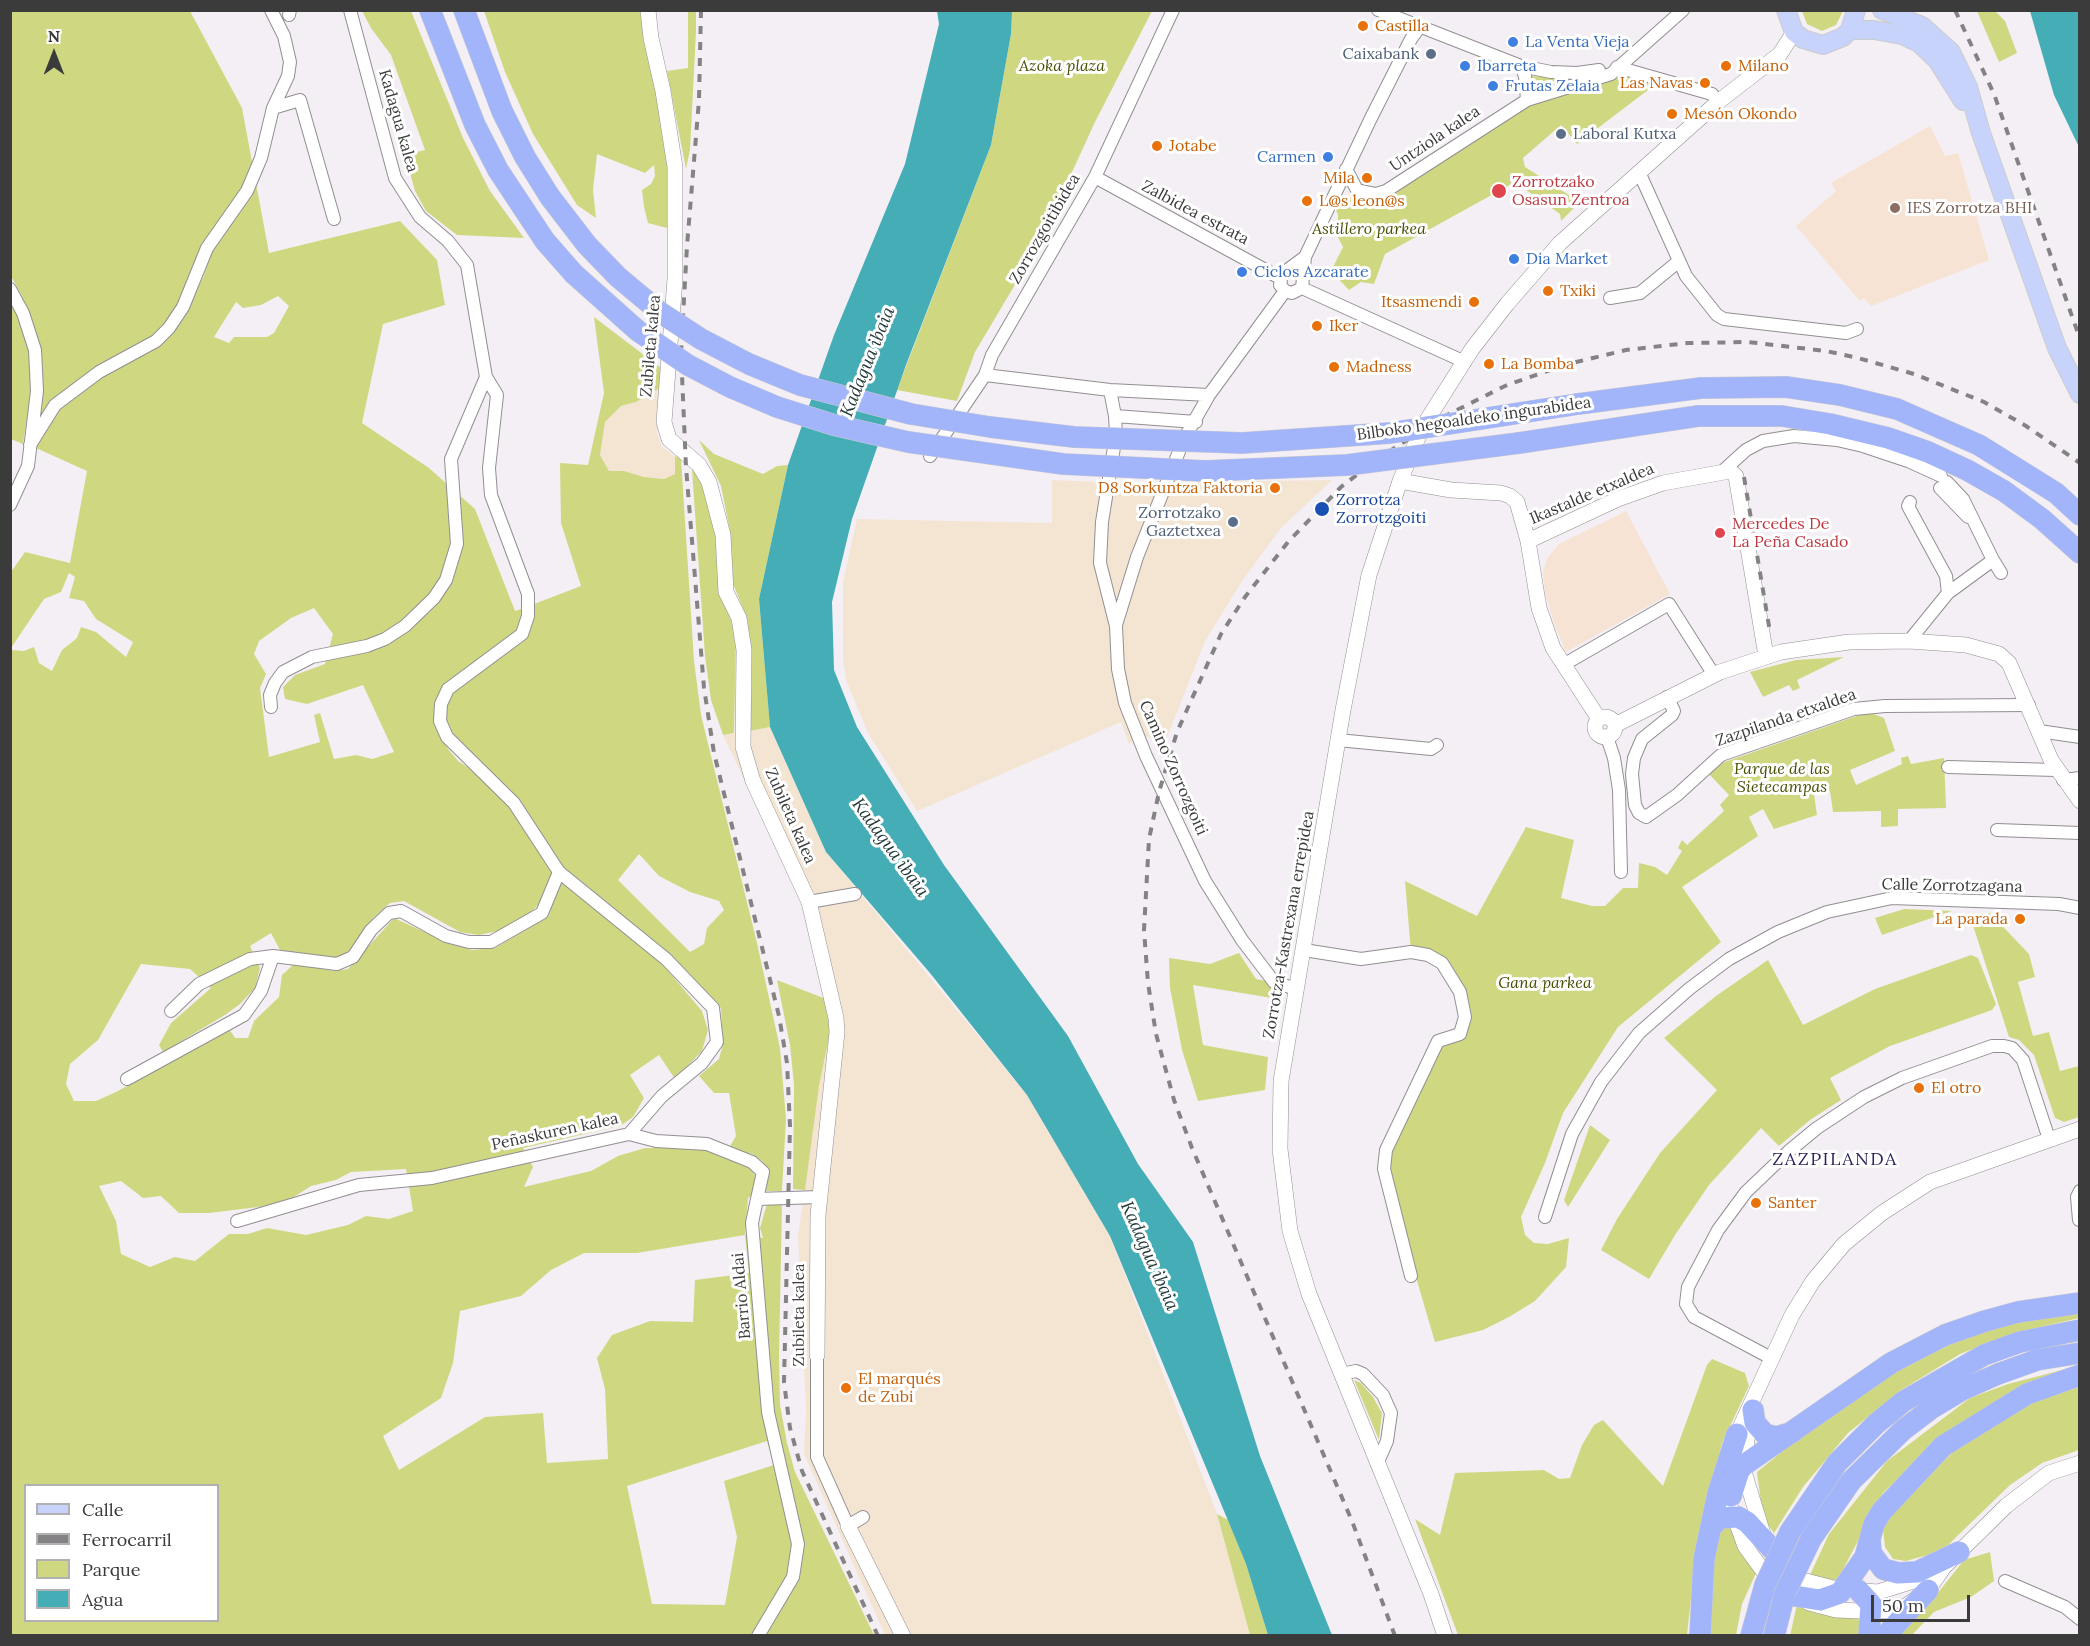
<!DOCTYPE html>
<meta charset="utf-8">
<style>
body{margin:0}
#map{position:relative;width:2090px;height:1646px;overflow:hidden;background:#f4eff4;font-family:Lora,serif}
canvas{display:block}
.frame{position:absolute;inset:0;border:12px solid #3c3b3c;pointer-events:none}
.legend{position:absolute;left:24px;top:1484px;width:195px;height:138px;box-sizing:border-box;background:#fff;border:2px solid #b1b1b1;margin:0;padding:8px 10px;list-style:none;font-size:18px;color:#3c3b3c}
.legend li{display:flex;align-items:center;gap:12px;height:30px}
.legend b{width:30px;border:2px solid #b1b1b1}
.north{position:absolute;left:24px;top:24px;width:60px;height:60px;-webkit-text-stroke:4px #fff;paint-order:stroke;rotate:0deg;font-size:16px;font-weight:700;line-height:24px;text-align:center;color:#3c3b3c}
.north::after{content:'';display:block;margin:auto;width:21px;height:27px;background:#3c3b3c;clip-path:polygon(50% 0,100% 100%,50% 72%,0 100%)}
.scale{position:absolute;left:1871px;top:1595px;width:99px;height:27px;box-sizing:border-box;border:3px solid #3c3b3c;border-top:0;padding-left:8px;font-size:18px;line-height:21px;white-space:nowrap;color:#3c3b3c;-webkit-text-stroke:4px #fff;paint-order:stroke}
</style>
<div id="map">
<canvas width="2090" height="1646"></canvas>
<div class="frame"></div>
<ul class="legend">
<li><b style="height:8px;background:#c8d3fc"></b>Calle</li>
<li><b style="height:8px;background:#848284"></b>Ferrocarril</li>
<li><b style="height:16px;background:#cfd881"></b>Parque</li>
<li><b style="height:16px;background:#44adb5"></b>Agua</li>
</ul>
<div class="north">N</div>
<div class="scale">50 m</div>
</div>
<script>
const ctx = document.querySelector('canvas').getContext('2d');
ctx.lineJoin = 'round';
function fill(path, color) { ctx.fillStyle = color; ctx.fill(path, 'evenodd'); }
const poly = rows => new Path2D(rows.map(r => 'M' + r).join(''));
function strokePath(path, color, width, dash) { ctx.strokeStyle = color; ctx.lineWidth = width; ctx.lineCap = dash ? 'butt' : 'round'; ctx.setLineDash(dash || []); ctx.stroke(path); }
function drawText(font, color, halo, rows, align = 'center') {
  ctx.font = font + ' Lora,serif'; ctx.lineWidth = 6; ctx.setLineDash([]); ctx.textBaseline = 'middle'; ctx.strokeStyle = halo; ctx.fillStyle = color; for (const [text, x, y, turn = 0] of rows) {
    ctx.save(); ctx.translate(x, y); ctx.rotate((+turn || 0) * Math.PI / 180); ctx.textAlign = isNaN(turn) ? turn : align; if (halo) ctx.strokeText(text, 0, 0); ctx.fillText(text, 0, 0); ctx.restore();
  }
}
fill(poly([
 [660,388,657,433,662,447,675,456,675,474,664,479,644,477,624,471,609,471,600,455,605,422,621,406,636,402],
 [1052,480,1124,483,1332,480,1281,528,1242,581,1205,641,1164,745,1144,735,1129,744,1121,722,917,811,868,733,846,680,843,658,843,583,857,519,1052,523],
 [770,727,826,852,1027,1095,1110,1236,1217,1514,1250,1635,885,1635,804,1454,806,1409,798,1237,819,1086,830,1033,814,893,761,815,723,735]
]), '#f3e5d2');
fill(poly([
 [1930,126,1945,156,1958,153,1989,260,1871,306,1864,298,1860,301,1796,226,1836,191,1831,183],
 [1626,511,1670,594,1566,652,1555,626,1545,593,1543,571,1548,557,1559,544]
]), '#f7e3d4');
fill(poly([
 [10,11,190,11,242,108,269,253,400,221,437,260,445,305,383,324,362,423,429,468,475,509,515,611,524,608,519,632,449,683,439,693,435,705,436,726,448,749,458,761,475,772,507,802,553,873,538,905,528,915,502,930,479,935,460,932,404,901,390,903,374,917,350,950,338,958,325,959,280,950,271,933,250,946,260,968,255,988,240,1004,225,1015,163,1052,159,1045,171,1023,211,988,190,969,141,964,98,1040,70,1064,66,1084,74,1101,96,1101,116,1092,230,1030,235,1038,248,1038,254,1021,279,997,282,975,294,964,335,971,348,969,394,918,451,944,472,950,495,948,549,916,553,900,561,882,658,959,702,1011,708,1030,702,1051,675,1079,659,1055,630,1075,644,1098,633,1117,620,1126,523,1148,533,1167,524,1187,591,1171,618,1156,645,1148,680,1148,705,1150,750,1168,756,1177,755,1193,748,1198,745,1235,763,1238,760,1228,767,1204,782,1203,779,1356,780,1405,787,1443,795,1472,874,1635,11,1635,11,650,24,651,34,647,39,663,52,671,62,650,77,638,81,627,96,632,126,657,133,642,96,619,84,601,69,598,75,577,69,573,61,592,44,599,11,648,11,572,25,552,70,563,87,471,36,448,54,411,96,380,154,347,174,330,203,278,212,251,203,248,179,307,167,326,144,345,60,394,52,402,36,427,43,370,35,330,22,296,11,276],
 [278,296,289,306,274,333,267,337,234,337,229,343,214,337,236,302,243,308,261,305],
 [314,608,333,634,325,664,295,675,283,687,285,699,307,704,363,685,394,752,372,759,356,755,334,759,320,713,314,715,320,742,269,757,260,688,266,674,254,654,259,641,291,618],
 [406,1169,413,1211,389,1219,366,1216,348,1225,306,1235,267,1228,248,1234,229,1234,195,1261,175,1257,150,1267,121,1254,116,1221,99,1186,121,1181,143,1198,161,1196,179,1213,209,1213,283,1204,311,1186,336,1180,351,1172],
 [745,1235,749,1273,695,1280,693,1322,650,1321,612,1335,597,1358,605,1389,608,1459,547,1463,543,1413,485,1417,399,1470,383,1436,441,1398,453,1363,460,1311,521,1296,551,1270,584,1253,637,1253],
 [767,1441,774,1465,724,1481,737,1537,725,1605,652,1604,627,1486],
 [26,1486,218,1486,218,1620,26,1620],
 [362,11,411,11,463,138,490,191,524,238,457,235,426,211,415,191,405,155,425,150,391,55,371,28],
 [484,11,640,11,664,126,668,160,667,228,648,223,644,207,642,190,651,184,655,176,654,165,645,173,597,154,593,190,596,218,577,205,533,134,505,72],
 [688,11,696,11,696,31,690,150,686,169,667,71,688,68],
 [1012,11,1152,11,1095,122,1038,246,975,352,957,401,897,390,991,145,1011,34],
 [1802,11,1842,10,1843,11,1836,25,1822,31,1807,24],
 [1977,11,1995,11,2005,21,2017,53,1999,62],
 [1532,76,1567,79,1569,81,1532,93],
 [1629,76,1651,81,1648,90,1577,144,1561,125,1523,158,1525,167,1580,202,1561,221,1560,214,1515,182,1385,254,1374,284,1361,282,1349,290,1331,271,1343,247,1338,237,1338,215,1336,210,1339,201,1346,196,1356,194,1376,199,1392,196,1449,154,1517,111,1540,100,1613,77],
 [10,298,22,322,29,350,32,384,23,444,11,439],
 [594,317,661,368,660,388,636,402,621,406,605,422,600,455,609,471,624,471,644,477,664,479,675,474,675,456,681,459,694,661,701,715,757,943,780,1048,786,1119,782,1191,766,1191,768,1172,762,1161,752,1154,729,1148,736,1136,729,1093,714,1093,699,1076,719,1059,723,1044,721,1008,567,873,446,725,445,709,453,690,523,642,529,635,534,618,534,604,581,586,561,523,560,463,588,465,604,393],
 [639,854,659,876,690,892,719,901,724,910,707,928,704,944,690,952,618,880],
 [699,440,714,454,763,474,777,466,788,465,759,599,770,727,749,731,752,685,747,618,731,579,729,526,721,486],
 [692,470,701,477,717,535,727,607,736,638,734,733,723,735,711,700,705,656],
 [1844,657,1797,680,1800,688,1793,691,1789,685,1763,697,1750,672,1796,660],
 [1868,712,1884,718,1895,751,1850,770,1856,785,1902,764,1901,758,1908,756,1911,764,1944,758,1946,808,1898,809,1898,826,1881,827,1881,811,1833,812,1830,791,1814,794,1817,815,1774,829,1763,809,1749,817,1758,836,1682,887,1721,942,1618,1027,1563,1113,1545,1163,1521,1217,1525,1235,1534,1243,1548,1244,1569,1238,1566,1267,1535,1301,1509,1317,1483,1330,1435,1342,1384,1169,1438,1041,1460,1034,1465,1017,1442,963,1411,952,1405,881,1477,916,1526,827,1574,840,1561,898,1592,906,1605,906,1623,888,1638,888,1639,863,1655,867,1667,875,1682,851,1678,848,1682,840,1687,845,1724,811,1720,805,1729,795,1709,774,1719,764],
 [1904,909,1952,911,1882,935,1875,918],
 [1969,913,1990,913,2029,954,2035,977,2018,982,2033,1036,2049,1032,2060,1071,2079,1066,2079,1117,2064,1122,2055,1118,2034,1055,2019,1040,2009,1037],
 [1239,953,1256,979,1266,981,1276,991,1278,999,1193,985,1203,1045,1268,1057,1265,1090,1198,1101,1182,1050,1170,988,1169,958,1210,964],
 [1971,955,1978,958,1996,1004,1992,1010,1890,1046,1830,1078,1841,1100,1810,1120,1779,1146,1761,1128,1709,1185,1675,1235,1649,1279,1601,1250,1617,1219,1660,1153,1717,1090,1664,1038,1716,996,1768,960,1803,1025,1875,989],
 [777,980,826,999,830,1033,819,1086,805,1190,793,1189,794,1085,790,1045],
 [1590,1125,1610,1140,1568,1207,1564,1200],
 [2079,1311,2079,1318,2011,1334,1960,1354,1901,1390,1848,1433,1803,1487,1774,1533,1763,1518,1757,1472,1832,1411,1895,1367,1969,1336,2021,1320],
 [1712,1359,1745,1373,1749,1386,1722,1443,1696,1553,1687,1635,1458,1635,1415,1519,1440,1535,1455,1473,1544,1470,1559,1479,1570,1478,1582,1445,1594,1425,1603,1420,1663,1486,1707,1365],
 [2066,1369,2004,1396,1940,1438,1883,1493,1837,1581,1810,1575,1829,1534,1887,1461,1970,1398,2008,1384],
 [1354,1380,1361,1383,1373,1397,1382,1413,1379,1440],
 [2079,1387,2079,1450,2042,1463,2010,1485,1948,1545,1935,1553,1906,1561,1893,1559,1885,1547,1883,1530,1893,1511,1960,1445,2026,1405],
 [1217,1514,1228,1520,1246,1564,1268,1635,1250,1635],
 [1731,1521,1756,1573,1742,1604,1736,1635,1706,1636,1718,1528],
 [1990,1552,1994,1581,1971,1597,1934,1612,1912,1635,1897,1636,1933,1599,1964,1560],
 [1797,1604,1815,1613,1863,1620,1862,1635,1790,1636]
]), '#cfd881');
fill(poly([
 [937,11,1012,11,1011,34,991,145,906,365,852,519,832,602,834,670,857,727,944,865,1068,1036,1138,1164,1193,1242,1260,1456,1332,1635,1268,1635,1246,1564,1110,1236,1027,1095,930,973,826,852,770,727,759,599,788,465,834,335,905,164,939,24],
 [2030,11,2079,11,2079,147,2054,95]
]), '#44adb5');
const minor = poly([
 [1378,10,1521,66,1551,72,1577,73,1599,70],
 [289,15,290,10],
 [1521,66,1525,76,1527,100],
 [1617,67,1712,94,1718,102],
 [273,108,300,100,334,219],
 [1346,169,1357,190,1376,194,1386,191,1527,100,1611,74,1683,10],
 [1639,172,1686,276,1717,315,1724,319,1846,333,1857,329],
 [1095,177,1280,278],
 [1305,257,1371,118,1411,39,1419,28],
 [1305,257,1302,288,1292,293,1285,291,1280,285,1282,274,1305,257],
 [1302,288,1465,362],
 [10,289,23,313,35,350,37,391,28,466,10,505],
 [1610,298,1640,293,1679,261],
 [985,375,1110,390,1209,395],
 [1110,390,1115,416,1196,422],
 [1115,416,1116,435,1102,522,1100,563,1116,626,1118,669,1125,703,1146,756,1205,881,1242,940,1274,982,1296,989],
 [30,445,55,405,99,372,156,341,169,328,183,307,207,248,247,191,261,158,273,108,288,76,290,62,284,36,271,10],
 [930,456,985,375,992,355,1095,177,1173,10],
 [1724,470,1746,450,1763,441,1794,436,1837,440,1863,446,1908,461,1941,476],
 [1940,488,1968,517],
 [1910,502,1908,506,1915,519,1946,576,1948,593],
 [1993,560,2001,573],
 [1116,625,1137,557,1184,439,1209,395,1285,291],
 [1909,641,1948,593,1993,560,1963,499,1947,482],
 [1563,665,1669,604,1714,675],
 [1667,697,1674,711,1672,715,1642,739,1634,758,1632,774,1635,805,1639,813,1646,817,1677,795,1721,755,1854,709,1885,706,2029,705],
 [271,707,270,695,275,683,283,672,312,657,367,646,385,639,405,626,434,598,446,580,457,544,451,459,486,377,467,265,448,241,420,217,395,178,350,10],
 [2039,731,2080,737],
 [1607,737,1614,758,1619,790,1621,872],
 [1338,740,1431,749,1437,745],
 [1948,767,2056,770],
 [2063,780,2080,778],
 [1997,830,2080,833],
 [809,902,855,894],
 [1304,950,1361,959,1411,952,1428,955,1442,963,1460,992,1465,1017,1460,1034,1438,1041,1386,1150,1384,1169,1411,1276],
 [171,1011,199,984,250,959,273,956,337,964,353,957,371,930,389,913,401,911,446,936,469,942,491,942,542,913,559,872],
 [127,1079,244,1015,261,991,273,956],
 [629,1134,656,1141,707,1144,752,1162,763,1172,757,1199],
 [1545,1217,1572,1134,1601,1082,1639,1033,1689,989,1729,959,1778,932,1827,912,1892,898,2059,904,2080,908],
 [2079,1220,2077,1197,2080,1191],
 [237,1221,359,1185,432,1178,629,1134,662,1096,702,1063,717,1042,713,1008,666,959,559,872,514,803,447,737,440,721,441,704,448,689,522,634,528,616,528,594,491,495,489,468,497,395,486,377],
 [817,1355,817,1457,848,1526,863,1517],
 [1771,1358,1694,1317,1686,1304,1688,1287,1718,1230,1746,1192,1789,1151,1817,1128,1864,1097,1902,1078,1992,1046,2004,1046,2012,1048,2023,1060,2049,1139],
 [1341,1374,1356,1371,1363,1374,1383,1395,1391,1413,1387,1441,1377,1464],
 [2005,1581,2065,1607,2080,1619],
 [758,1636,793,1577,798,1544,768,1412,752,1223,757,1199,820,1197]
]);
const tertiary = poly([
 [648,10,651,38,663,91,675,167,675,279,664,422,669,439,699,465,709,482,723,535,726,592,739,618,744,650,743,747,753,781,809,902,836,1018,837,1032,818,1215,817,1355],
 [1400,481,1451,490,1501,493,1510,496,1517,502,1528,541,1539,608,1553,648,1599,719],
 [1528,541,1618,499,1663,483,1730,471,1736,476,1766,656],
 '1595 727a10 10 0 1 1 20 0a10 10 0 1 1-20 0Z',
 [1615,725,1720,672,1781,652,1849,642,1909,641,1966,645,1999,654,2009,663,2051,760,2080,801],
 [1748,1429,1744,1472,1764,1537],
 [1735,1445,1737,1434,1792,1315,1813,1281,1844,1244,1882,1213,1930,1182,2080,1129],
 [1732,1510,1745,1546,1772,1583],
 [848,1526,903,1636],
 [1786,1568,1802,1580,1837,1589,1878,1592,1926,1577],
 [1809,1603,1836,1610,1861,1611,1885,1611,1906,1606,1928,1590,1944,1567,2006,1506,2049,1473,2080,1463],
 [1445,1636,1431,1594,1309,1294,1290,1231,1280,1149,1281,1081,1343,710,1369,575,1400,481,1422,428,1472,349,1507,304,1560,243,1718,102,1780,54,1794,32]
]);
const primary = poly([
 [1786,10,1794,32,1803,39,1823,45,1843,37,1850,30,1856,10],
 [1882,10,1922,26,1951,52,1968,87,1981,133,2057,348,2080,394],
 [1850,30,1874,30,1902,35,1919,43,1937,60,1963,101]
]);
const motorway = poly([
 [430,10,475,125,498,170,545,241,574,274],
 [464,10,502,111,525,157,550,197],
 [1578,404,1701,388,1786,387,1840,395,1897,409,1979,445,2056,493,2080,515],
 [1519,443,1698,416,1782,416,1830,424,1888,438,1928,452,1967,470,2004,491,2042,519,2080,553],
 [1753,1410,1755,1423,1765,1434,1776,1437,1793,1432],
 [1731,1496,1739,1471,1744,1465,1891,1363,1945,1335,1985,1321,2018,1312,2080,1303],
 [1711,1527,1720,1518,1738,1517,1747,1522,1773,1550],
 [1790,1532,1837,1463,1877,1423,1904,1401,1984,1355,2020,1342,2080,1330],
 [1811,1539,1851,1481,1903,1430,1932,1408,1962,1390,1998,1374,2037,1360,2080,1353],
 [1870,1539,1871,1553,1883,1569,1898,1573,1917,1572,1959,1552],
 [1858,1590,1871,1604,1869,1636],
 [1795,1596,1820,1600,1840,1593,1865,1557,1874,1524,1882,1511,1943,1446,2027,1394,2080,1375],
 [1700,1636,1704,1559,1718,1493,1737,1434],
 [1751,1636,1765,1585],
 [1774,1636,1785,1593],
 [1885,1636,1928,1590]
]);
strokePath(minor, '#928e92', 14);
strokePath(tertiary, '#928e92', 16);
strokePath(primary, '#ccc', 20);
strokePath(motorway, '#ccc', 22);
strokePath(minor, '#fff', 12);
strokePath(tertiary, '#fff', 15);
strokePath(primary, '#c8d3fc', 18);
strokePath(motorway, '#a3b5fa', 21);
strokePath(poly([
 [701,10,699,100,687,246,681,352,686,467,704,688,714,753,779,1016,787,1063,790,1126,784,1382,790,1428,802,1471,878,1636],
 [1955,10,1994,94,2080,339],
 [1744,477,1770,632],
 [1395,1636,1352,1521,1192,1148,1174,1100,1156,1034,1148,983,1144,930,1149,839,1159,792,1177,732,1221,634,1245,597,1288,542,1341,487,1380,457,1447,415,1507,385,1568,364,1626,350,1688,343,1748,342,1826,351,1858,358,1914,374,1984,402,2026,426,2080,463]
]), '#848284', 4, [8, 8]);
const motorwayBridge = poly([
 [550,197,587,245,618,277,661,313,701,339,749,364,800,385,911,414,990,427,1074,437,1242,443,1390,433,1578,404],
 [574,274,638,331,688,365,730,387,777,407,834,425,908,442,1063,464,1205,471,1347,465,1519,443],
 [1765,1585,1790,1532],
 [1785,1593,1811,1539]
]);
strokePath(motorwayBridge, '#ccc', 22, []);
strokePath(motorwayBridge, '#a3b5fa', 21);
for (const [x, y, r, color] of [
 [1363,26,6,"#e8710a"],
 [1513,42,6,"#3f7fe0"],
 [1431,54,6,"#5c6f8a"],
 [1465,66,6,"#3f7fe0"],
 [1726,66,6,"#e8710a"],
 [1705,83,6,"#e8710a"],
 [1493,86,6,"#3f7fe0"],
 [1672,114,6,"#e8710a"],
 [1561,134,6,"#5c6f8a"],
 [1157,146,6,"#e8710a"],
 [1328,157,6,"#3f7fe0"],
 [1367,178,6,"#e8710a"],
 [1499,191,8,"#e0444e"],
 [1307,201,6,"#e8710a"],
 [1895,208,6,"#8d6e63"],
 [1514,259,6,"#3f7fe0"],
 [1242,272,6,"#3f7fe0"],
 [1548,291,6,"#e8710a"],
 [1474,302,6,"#e8710a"],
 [1317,326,6,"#e8710a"],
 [1489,364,6,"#e8710a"],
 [1334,367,6,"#e8710a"],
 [1275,488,6,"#e8710a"],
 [1322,509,8,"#1a4fb4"],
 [1233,522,6,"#5c6f8a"],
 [1720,533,6,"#e0444e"],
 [2020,919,6,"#e8710a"],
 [1919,1088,6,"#e8710a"],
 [1756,1203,6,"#e8710a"],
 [846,1388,6,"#e8710a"]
]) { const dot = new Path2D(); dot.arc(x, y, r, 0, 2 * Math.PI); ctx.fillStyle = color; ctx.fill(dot); strokePath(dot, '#fff', 2); }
drawText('16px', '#c56008', '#fff', [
 ["Castilla",1375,26],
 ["Milano",1738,66],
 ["Las Navas",1693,83,"right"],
 ["Mesón Okondo",1684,114],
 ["Jotabe",1169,146],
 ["Mila",1355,178,"right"],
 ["L@s leon@s",1319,201],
 ["Txiki",1560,291],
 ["Itsasmendi",1462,302,"right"],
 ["Iker",1329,326],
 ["La Bomba",1501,364],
 ["Madness",1346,367],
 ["D8 Sorkuntza Faktoria",1263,488,"right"],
 ["La parada",2008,919,"right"],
 ["El otro",1931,1088],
 ["Santer",1768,1203],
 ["El marqués",858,1379],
 ["de Zubi",858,1397]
], 'left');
drawText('16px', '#366cbe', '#fff', [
 ["La Venta Vieja",1525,42],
 ["Ibarreta",1477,66],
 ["Frutas Zelaia",1505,86],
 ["Carmen",1316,157,"right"],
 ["Dia Market",1526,259],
 ["Ciclos Azcarate",1254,272]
], 'left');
drawText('16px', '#4e5e75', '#fff', [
 ["Caixabank",1419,54],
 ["Laboral Kutxa",1573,134,"left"],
 ["Zorrotzako",1221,513],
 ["Gaztetxea",1221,531]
], 'right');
drawText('italic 16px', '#4a4f04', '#fff', [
 ["Azoka plaza",1062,66],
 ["Astillero parkea",1369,229],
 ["Parque de las",1782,769],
 ["Sietecampas",1782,787],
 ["Gana parkea",1545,983]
]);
drawText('16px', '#3c3b3c', '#fff', [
 ["Kadagua kalea",398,121,74],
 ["Untziola kalea",1435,139,-34],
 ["Zalbidea estrata",1195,213,28],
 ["Zorrozgoitibidea",1045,229,-60],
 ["Zubileta kalea",651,346,-85],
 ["Bilboko hegoaldeko ingurabidea",1474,419,-8],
 ["Ikastalde etxaldea",1592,494,-23],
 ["Zazpilanda etxaldea",1786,718,-19],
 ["Camino Zorrozgoiti",1173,768,66],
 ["Zubileta kalea",790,816,66],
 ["Calle Zorrotzagana",1952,886,1],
 ["Zorrotza-Kastrexana errepidea",1289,925,-80],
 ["Peñaskuren kalea",555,1132,-12],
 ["Barrio Aldai",742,1296,-95],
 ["Zubileta kalea",799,1315,-90]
]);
drawText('16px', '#be3a42', '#fff', [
 ["Zorrotzako",1512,182],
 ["Osasun Zentroa",1512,200],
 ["Mercedes De",1732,524],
 ["La Peña Casado",1732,542]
], 'left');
drawText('16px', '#785e54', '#fff', [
 ["IES Zorrotza BHI",1907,208]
], 'left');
drawText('16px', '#164399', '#fff', [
 ["Zorrotza",1336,500],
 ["Zorrotzgoiti",1336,518]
], 'left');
drawText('italic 18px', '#1f3738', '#fff', [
 ["Kadagua ibaia",868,362,-68],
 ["Kadagua ibaia",890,848,54],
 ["Kadagua ibaia",1149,1256,66]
]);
ctx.letterSpacing = '1.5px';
drawText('18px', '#29255f', '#fff', [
 ["ZAZPILANDA",1835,1160]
]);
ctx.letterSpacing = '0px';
</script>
